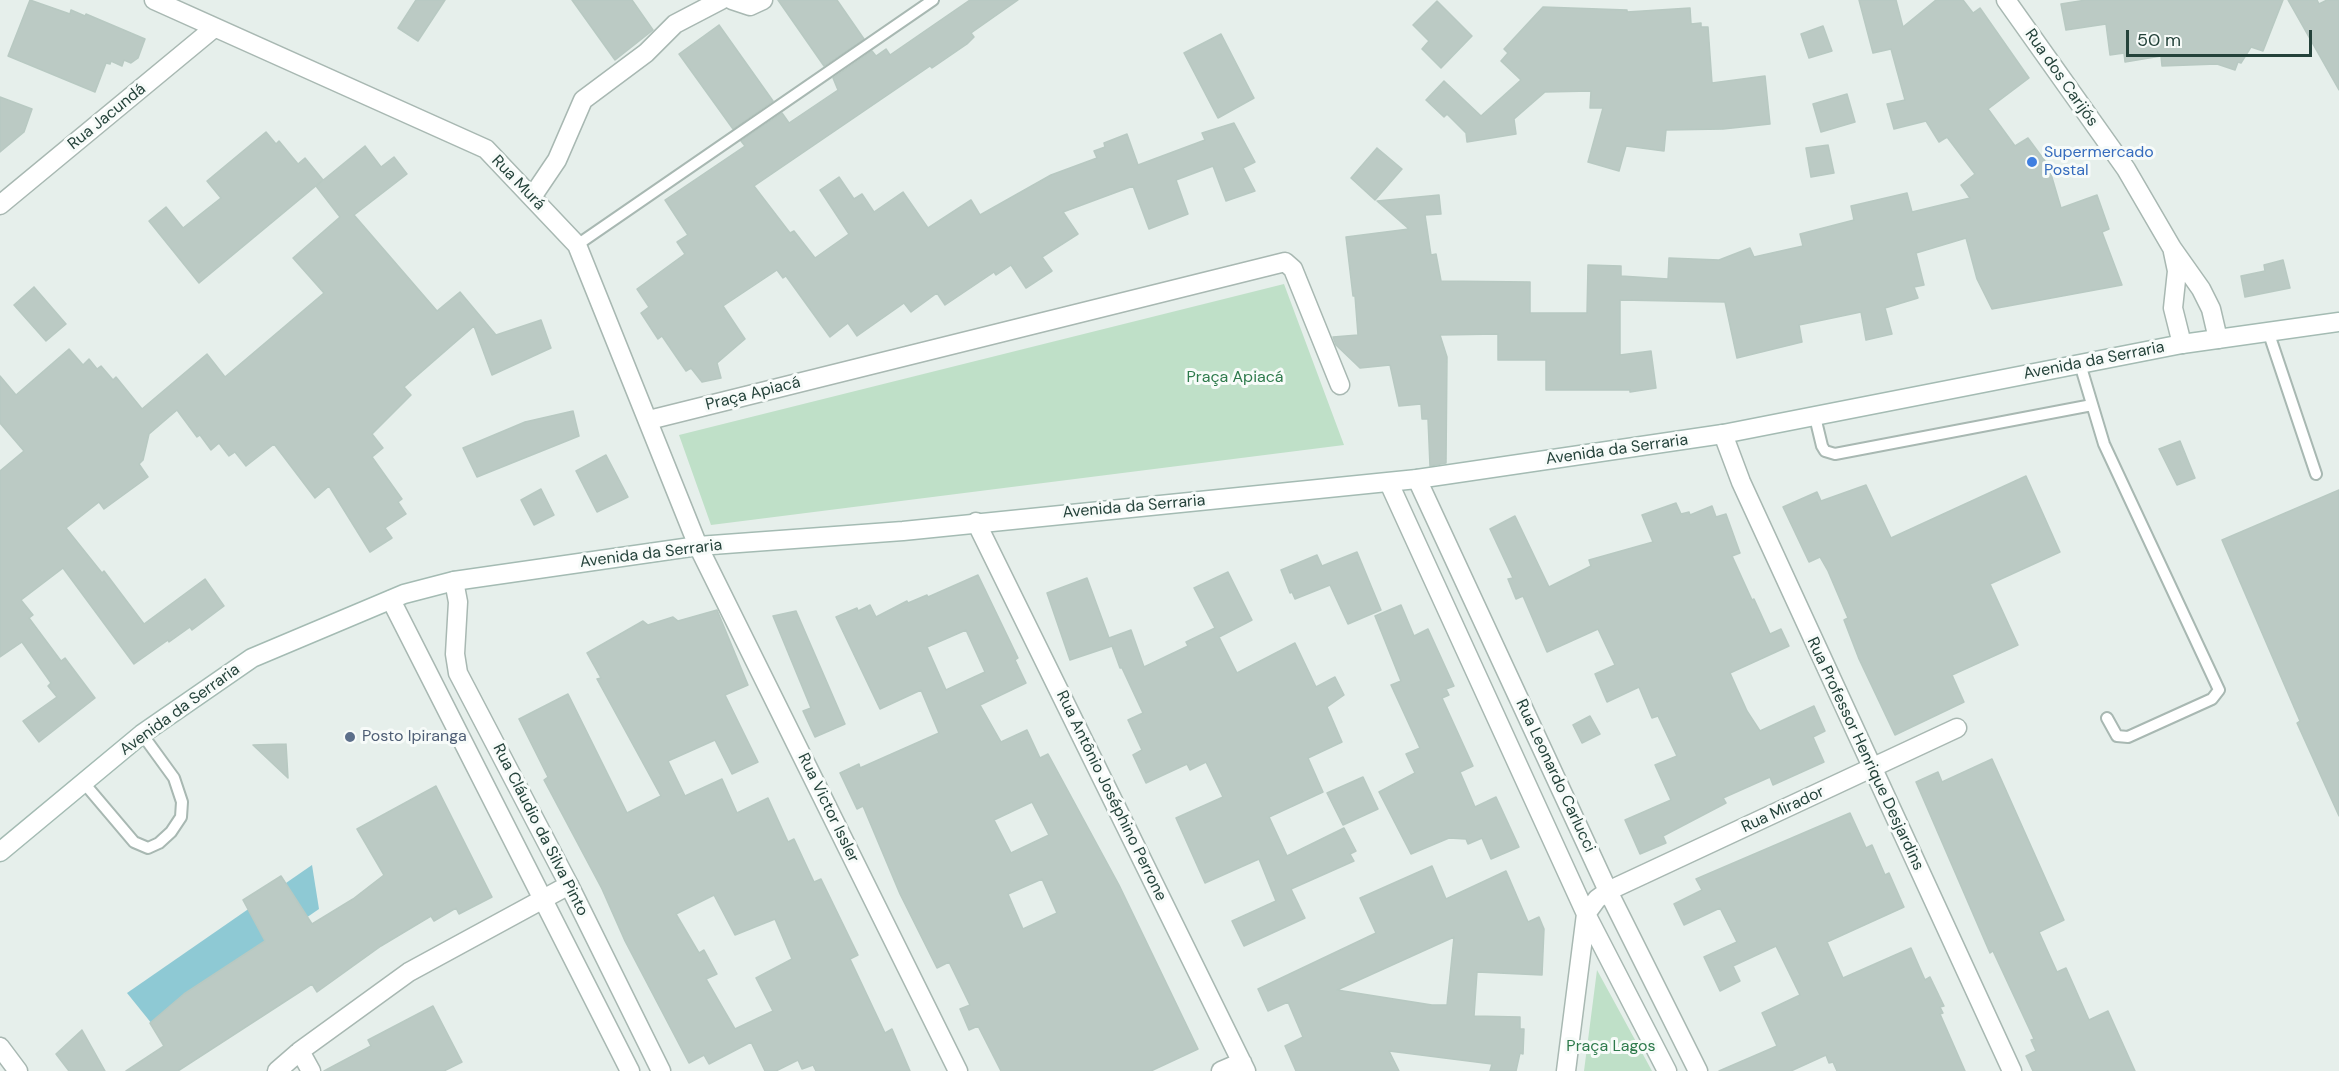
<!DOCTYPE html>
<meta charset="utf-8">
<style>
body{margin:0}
#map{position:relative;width:2339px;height:1071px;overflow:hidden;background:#e6efeb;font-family:"DM Sans",sans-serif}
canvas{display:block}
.scale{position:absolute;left:2126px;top:30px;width:186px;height:27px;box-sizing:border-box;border:3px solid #24423a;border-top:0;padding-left:8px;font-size:18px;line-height:21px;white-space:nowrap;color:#24423a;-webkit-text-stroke:4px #f7fbf9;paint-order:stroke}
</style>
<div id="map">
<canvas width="2339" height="1071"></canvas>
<div class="scale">50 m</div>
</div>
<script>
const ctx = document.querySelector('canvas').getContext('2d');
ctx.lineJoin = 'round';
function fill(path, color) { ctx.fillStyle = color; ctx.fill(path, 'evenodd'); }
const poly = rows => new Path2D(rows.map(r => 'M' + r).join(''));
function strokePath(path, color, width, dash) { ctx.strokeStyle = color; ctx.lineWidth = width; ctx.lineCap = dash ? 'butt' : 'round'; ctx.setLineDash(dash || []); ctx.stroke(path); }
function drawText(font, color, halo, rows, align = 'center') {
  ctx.font = font + ' "DM Sans",sans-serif'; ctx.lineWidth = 6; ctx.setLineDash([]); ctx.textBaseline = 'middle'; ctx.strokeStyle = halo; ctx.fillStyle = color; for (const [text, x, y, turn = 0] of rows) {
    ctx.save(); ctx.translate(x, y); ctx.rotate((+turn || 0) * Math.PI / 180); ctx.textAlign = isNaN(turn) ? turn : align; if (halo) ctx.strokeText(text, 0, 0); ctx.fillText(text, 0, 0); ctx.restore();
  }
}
fill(poly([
 [1284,284,1344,445,711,525,679,435],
 [1597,970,1652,1071,1584,1071]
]), '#bfe0c8');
fill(poly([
 [312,865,319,909,152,1024,127,993]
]), '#8ec9d4');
const building = poly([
 [30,0,70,14,71,10,85,16,86,14,145,39,138,58,131,63,124,60,122,66,111,61,110,64,106,63,95,92,8,56,30,0],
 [416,0,445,0,418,41,398,28,416,0],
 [572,0,632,0,653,30,615,60,572,0],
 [778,0,837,0,864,39,824,66,778,0],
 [970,0,1018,0,971,33,974,37,967,44,932,68,930,66,754,186,790,233,794,231,815,258,849,234,820,190,839,177,854,199,862,194,874,212,903,192,928,228,971,200,980,215,1051,175,1097,158,1094,151,1105,147,1104,143,1127,134,1138,165,1205,140,1202,133,1234,123,1255,162,1243,168,1255,191,1226,201,1213,166,1176,180,1188,214,1149,229,1133,186,1063,212,1078,234,1042,257,1052,271,1026,288,1011,265,996,275,994,272,945,305,937,293,911,312,904,303,857,336,848,323,830,337,786,276,783,278,777,270,723,306,745,339,717,363,721,378,702,382,691,368,686,371,662,336,658,339,641,313,649,307,637,289,685,254,677,242,688,235,665,200,745,146,741,141,782,113,789,123,838,90,833,78,872,51,876,56,886,49,890,55,970,0],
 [1859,0,1896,0,1903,27,1936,0,1963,0,1973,13,1980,8,2029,78,1988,109,2015,146,2028,138,2053,172,2051,174,2061,208,2097,195,2109,229,2102,232,2122,285,1992,309,1977,279,1966,238,1916,253,1924,285,1914,287,1918,298,1885,308,1892,334,1866,340,1861,312,1799,325,1802,342,1737,358,1725,302,1620,300,1620,355,1651,351,1656,388,1630,392,1630,390,1546,390,1546,360,1498,360,1498,334,1440,335,1447,357,1446,463,1430,466,1428,419,1422,419,1421,404,1399,406,1390,365,1360,368,1336,345,1333,337,1358,335,1355,296,1353,296,1346,237,1409,229,1377,201,1439,195,1441,214,1425,215,1431,255,1436,254,1441,281,1530,282,1530,313,1587,313,1588,265,1621,266,1621,276,1668,279,1669,258,1719,260,1750,248,1754,257,1803,246,1800,234,1854,220,1851,206,1907,193,1912,212,1970,198,1961,185,1975,174,1947,137,1939,142,1926,121,1894,129,1887,104,1905,100,1891,49,1873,53,1859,0],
 [2086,0,2283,0,2263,51,2251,47,2241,63,2238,62,2235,70,2217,64,2162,66,2161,56,2125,62,2124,53,2110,55,2106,24,2066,30,2061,4,2086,0],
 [2288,0,2317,0,2319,4,2327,0,2339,0,2339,90,2288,0],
 [1437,1,1472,36,1441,68,1422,49,1429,41,1413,25,1437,1],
 [1543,7,1627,10,1627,12,1690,8,1691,24,1701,23,1701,27,1708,27,1712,83,1765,76,1770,124,1723,129,1666,130,1664,151,1626,146,1619,171,1588,162,1603,108,1590,108,1591,91,1545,92,1514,119,1516,134,1467,142,1466,133,1447,114,1444,117,1426,100,1444,81,1481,116,1521,80,1501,61,1508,53,1504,49,1543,7],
 [719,25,773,101,733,129,679,54,719,25],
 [1823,26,1832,51,1809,58,1801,34,1823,26],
 [1221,34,1254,98,1218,118,1184,53,1221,34],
 [1847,94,1855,122,1821,132,1813,104,1847,94],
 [0,97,32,109,24,132,0,152,0,97],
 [266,132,276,144,279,141,298,164,305,158,323,180,199,283,149,221,166,207,183,228,221,198,207,181,266,132],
 [1828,145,1834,173,1811,177,1806,148,1828,145],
 [365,146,381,167,394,157,407,174,354,215,437,311,460,292,496,335,541,320,551,348,492,375,474,326,404,387,411,395,372,434,383,448,372,457,402,499,398,502,406,514,385,528,392,538,370,552,329,486,315,498,274,444,246,466,235,452,229,456,219,443,211,450,200,435,197,437,177,410,149,434,143,460,139,464,148,477,104,509,99,502,66,528,102,573,104,571,144,624,205,579,224,606,192,630,190,627,169,642,168,640,134,664,63,568,21,600,33,615,29,618,61,661,65,658,95,698,39,742,23,721,57,697,48,686,51,683,22,642,0,657,0,471,24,451,0,423,0,376,16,395,69,349,83,365,89,359,97,369,101,366,113,380,116,377,142,409,207,354,225,377,324,293,293,258,340,217,316,186,365,146],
 [1377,148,1402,169,1375,200,1351,178,1377,148],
 [2283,260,2290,288,2245,297,2241,276,2265,271,2264,265,2283,260],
 [34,287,66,324,46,341,14,305,34,287],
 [573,411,579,436,477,477,463,448,525,422,573,411],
 [2180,441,2195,478,2177,485,2159,449,2180,441],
 [606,455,628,497,597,512,576,471,606,455],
 [2026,476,2060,552,1990,584,2018,645,1952,675,1964,702,1895,735,1859,659,1844,620,1848,618,1828,571,1820,557,1809,562,1783,507,1817,492,1821,501,1866,485,1891,538,2026,476],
 [541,489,554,515,534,525,521,500,541,489],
 [2339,490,2339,816,2297,723,2300,721,2222,540,2339,490],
 [1676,503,1681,514,1689,512,1690,515,1712,506,1716,517,1726,514,1740,553,1732,556,1752,600,1754,599,1770,634,1781,629,1789,646,1730,673,1747,711,1760,731,1814,706,1825,731,1813,737,1824,762,1773,785,1770,777,1723,798,1726,803,1663,836,1666,843,1640,854,1625,820,1671,800,1655,765,1677,756,1658,716,1652,718,1639,687,1607,702,1595,674,1615,665,1598,629,1547,652,1523,596,1516,599,1508,579,1513,578,1490,529,1515,516,1549,587,1591,566,1589,560,1653,542,1642,515,1676,503],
 [1357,552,1381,610,1348,624,1330,585,1295,599,1292,592,1290,593,1281,570,1317,555,1322,566,1357,552],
 [1228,572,1252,620,1219,637,1237,673,1295,643,1316,687,1335,677,1344,695,1327,707,1342,742,1308,758,1323,792,1269,817,1287,856,1344,828,1356,851,1350,854,1354,861,1291,889,1305,918,1244,946,1232,921,1276,901,1259,859,1205,883,1176,818,1223,797,1206,762,1190,770,1187,764,1146,783,1133,755,1142,750,1128,720,1143,713,1122,668,1120,668,1112,646,1070,660,1047,593,1087,578,1109,638,1131,630,1144,667,1188,646,1186,642,1215,628,1194,588,1228,572],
 [978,575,1018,658,1015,660,1026,683,980,705,1001,742,1027,730,1040,758,1048,754,1119,885,1198,1049,1151,1071,1001,1071,978,1026,969,1030,960,1009,970,1005,949,962,937,968,900,894,863,806,857,809,840,773,859,764,860,768,939,733,921,690,880,709,836,617,857,608,858,611,870,605,876,617,907,601,908,603,927,595,928,597,978,575],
 [966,630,985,672,946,690,927,647,966,630],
 [1032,802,1049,835,1011,853,994,820,1032,802],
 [1042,879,1057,913,1023,929,1008,894,1042,879],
 [1401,605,1414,636,1428,629,1454,686,1446,689,1449,695,1442,698,1473,766,1460,772,1475,807,1496,797,1519,847,1491,859,1482,838,1468,844,1466,839,1449,838,1411,854,1379,792,1415,773,1406,754,1420,748,1391,685,1401,681,1375,616,1401,605],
 [717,610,748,685,725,695,758,762,732,774,715,740,668,761,685,796,722,779,737,813,768,798,788,842,794,839,814,882,821,879,858,955,850,959,885,1033,892,1029,910,1071,816,1071,813,1065,802,1069,798,1060,776,1071,765,1071,751,1042,709,1064,704,1055,689,1063,625,941,602,889,544,780,548,777,519,719,568,694,627,813,661,796,597,679,601,678,587,653,643,621,648,625,673,617,678,621,717,610],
 [714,895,735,935,775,919,792,959,756,978,773,1011,735,1029,706,979,717,974,704,950,699,953,676,914,714,895],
 [796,611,845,724,815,737,803,711,811,708,773,616,796,611],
 [1590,716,1600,734,1582,743,1573,725,1590,716],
 [286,744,288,778,253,745,286,744],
 [1992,759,2064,920,2039,932,2057,972,2066,968,2089,1020,2108,1011,2135,1071,2033,1071,2026,1056,2036,1051,2031,1040,2034,1039,1993,951,1990,953,1916,782,1938,772,1942,782,1992,759],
 [1363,777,1378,809,1343,825,1327,793,1363,777],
 [436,786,492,897,459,914,456,908,434,921,431,916,381,946,317,992,312,984,178,1071,126,1071,164,1046,150,1023,184,994,265,941,243,900,281,876,312,924,353,899,384,875,357,829,436,786],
 [1850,813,1866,848,1872,845,1885,875,1889,873,1904,907,1827,942,1843,978,1911,948,1925,980,1930,977,1944,1006,1940,1007,1943,1013,1940,1014,1965,1071,1837,1071,1833,1062,1829,1063,1826,1055,1791,1071,1719,1071,1777,1046,1762,1013,1800,995,1776,946,1733,966,1740,981,1720,991,1704,957,1737,942,1720,908,1684,925,1674,904,1702,890,1696,879,1850,813],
 [1432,866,1446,899,1506,871,1528,922,1539,917,1544,929,1542,975,1477,972,1474,1016,1520,1017,1520,1029,1524,1029,1523,1054,1520,1053,1516,1071,1490,1071,1492,1064,1389,1051,1399,1071,1296,1071,1285,1046,1303,1037,1288,1002,1268,1011,1258,989,1376,933,1360,898,1432,866],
 [1454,937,1447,1005,1432,1005,1337,990,1454,937],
 [433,1006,462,1062,444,1071,324,1071,371,1046,368,1040,433,1006],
 [82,1030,105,1071,69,1071,56,1054,82,1030]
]);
fill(building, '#bbcac4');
strokePath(building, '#b8c9c2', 1.5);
const service = poly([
 [577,245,933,0],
 [2268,331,2316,474],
 [2080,364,2104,444,2219,690,2212,699,2128,737,2117,736,2107,718],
 [1815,417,1822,446,1825,451,1835,454,2092,405],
 [84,783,134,842,148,848,159,843,171,832,181,817,182,802,174,778,142,734]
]);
const minor = poly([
 [154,0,486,149,577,245,698,546,958,1071],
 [732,0,750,6,763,0],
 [2006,0,2126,169,2172,248,2201,289,2211,309,2218,339],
 [532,197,557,160,583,100,646,53,675,24,721,0],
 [0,205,214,28],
 [2173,252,2177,271,2173,308,2182,344],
 [649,420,1285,262,1293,269,1340,385],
 [1723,434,1741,482,2012,1071],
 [1417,479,1608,891,1698,1071],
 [1389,483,1586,914,1667,1071],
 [976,522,1246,1071],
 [0,1047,18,1071],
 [300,1051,311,1071],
 [277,1071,300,1051,409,972,569,885],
 [1221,1071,1242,1062],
 [1566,1071,1586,914,1597,899,1608,891,1957,728]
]);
const tertiary = poly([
 [454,581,458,602,455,654,458,673,569,885,661,1071],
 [391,600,630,1071]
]);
const secondary = poly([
 [0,852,142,734,252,658,404,594,454,581,698,546,903,531,1417,479,1723,434,2182,344,2339,322]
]);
strokePath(service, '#a8b8b2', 14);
strokePath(minor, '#a8b8b2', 21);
strokePath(tertiary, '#a8b8b2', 21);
strokePath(secondary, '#a4bbb3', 21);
strokePath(service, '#fff', 10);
strokePath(minor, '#fff', 18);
strokePath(tertiary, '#fff', 18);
strokePath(secondary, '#fff', 18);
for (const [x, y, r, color] of [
 [2032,162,6,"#3f7fe0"],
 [350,737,6,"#5c6f8a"]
]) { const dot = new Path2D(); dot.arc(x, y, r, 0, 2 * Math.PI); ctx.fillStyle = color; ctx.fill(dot); strokePath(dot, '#f7fbf9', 2); }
drawText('16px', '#24423a', '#f7fbf9', [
 ["Rua dos Carijós",2061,78,55],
 ["Rua Jacundá",107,117,-39],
 ["Rua Murá",518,183,46],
 ["Avenida da Serraria",2094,361,-11],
 ["Praça Apiacá",753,394,-14],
 ["Avenida da Serraria",1617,450,-8],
 ["Avenida da Serraria",1134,507,-5],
 ["Avenida da Serraria",651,554,-7],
 ["Avenida da Serraria",180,710,-36],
 ["Rua Professor Henrique Desjardins",1865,754,65],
 ["Rua Leonardo Carlucci",1555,776,65],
 ["Rua Antônio Joséphino Perrone",1111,796,64],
 ["Rua Victor Issler",828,808,64],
 ["Rua Mirador",1783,810,-25],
 ["Rua Cláudio da Silva Pinto",540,830,63]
]);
drawText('16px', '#366cbe', '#f7fbf9', [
 ["Supermercado",2044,153],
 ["Postal",2044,171]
], 'left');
drawText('16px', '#2d7a4b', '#f7fbf9', [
 ["Praça Apiacá",1235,378],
 ["Praça Lagos",1611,1047]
]);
drawText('16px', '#4e5e75', '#f7fbf9', [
 ["Posto Ipiranga",362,737]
], 'left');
</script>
